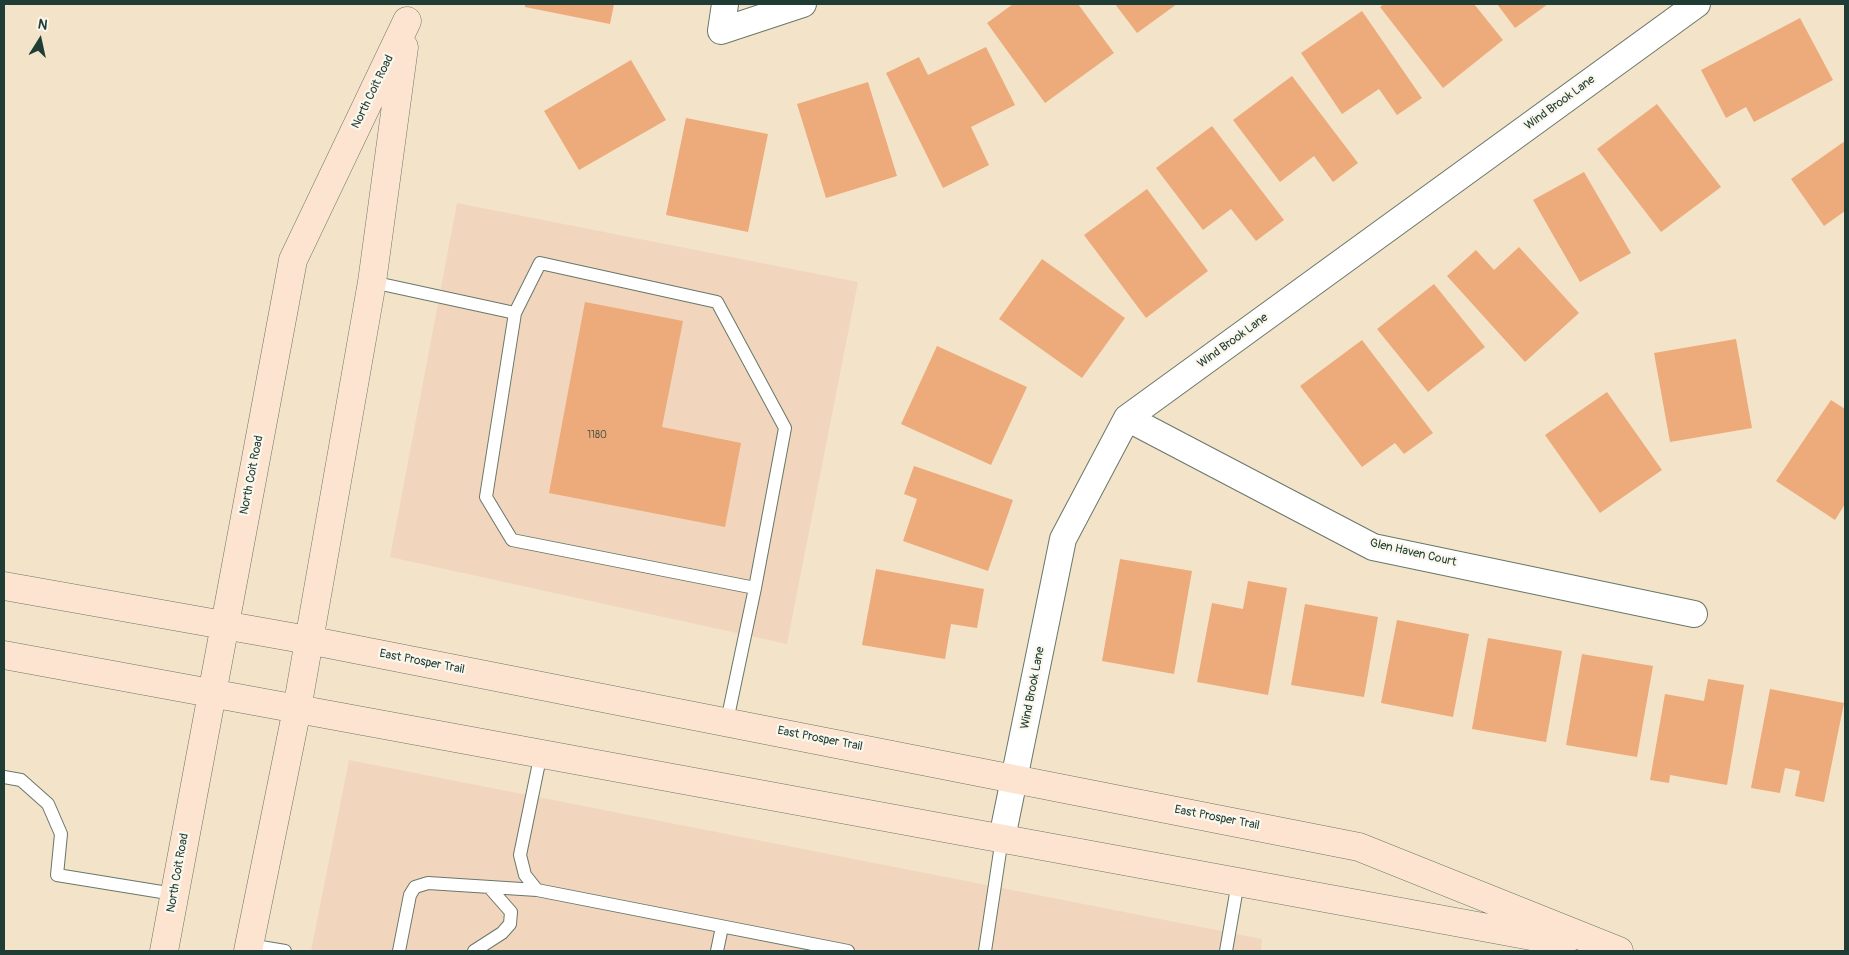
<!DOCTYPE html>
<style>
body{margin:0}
#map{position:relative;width:1849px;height:955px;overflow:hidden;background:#f3e4c9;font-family:Pangolin,sans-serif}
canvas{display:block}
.frame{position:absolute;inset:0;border:5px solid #1f3d34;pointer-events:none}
.north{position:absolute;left:15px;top:15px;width:50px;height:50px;-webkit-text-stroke:4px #fbf7ec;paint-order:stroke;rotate:10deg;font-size:14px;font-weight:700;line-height:20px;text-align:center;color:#1f3d34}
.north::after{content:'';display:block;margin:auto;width:18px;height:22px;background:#1f3d34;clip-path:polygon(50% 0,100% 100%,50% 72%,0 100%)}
</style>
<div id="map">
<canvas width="1849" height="955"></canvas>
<div class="frame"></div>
<div class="north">N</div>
</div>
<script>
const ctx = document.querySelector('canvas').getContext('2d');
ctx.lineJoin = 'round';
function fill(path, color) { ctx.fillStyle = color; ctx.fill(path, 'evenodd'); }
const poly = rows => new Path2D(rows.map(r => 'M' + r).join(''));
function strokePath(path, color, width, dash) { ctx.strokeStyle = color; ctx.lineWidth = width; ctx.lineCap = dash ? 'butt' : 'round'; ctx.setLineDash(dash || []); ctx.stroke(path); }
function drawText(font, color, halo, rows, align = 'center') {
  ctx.font = font + ' Pangolin,sans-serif'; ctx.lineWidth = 4.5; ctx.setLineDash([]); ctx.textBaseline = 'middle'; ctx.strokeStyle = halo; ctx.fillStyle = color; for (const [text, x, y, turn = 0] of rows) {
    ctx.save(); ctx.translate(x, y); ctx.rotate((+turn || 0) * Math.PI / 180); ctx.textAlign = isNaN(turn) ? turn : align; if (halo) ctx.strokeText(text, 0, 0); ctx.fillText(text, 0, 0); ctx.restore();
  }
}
fill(poly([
 [457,203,858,282,787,644,390,557],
 [349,760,1262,939,1261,951,311,951]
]), '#f1d5bd');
fill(poly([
 [525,4,614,4,610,24,525,7],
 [1013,4,1078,4,1114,53,1045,103,987,23],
 [1115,4,1177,4,1137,33],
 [1384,4,1474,4,1503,40,1443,88,1380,7],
 [1497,4,1548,4,1515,28],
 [1362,11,1422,98,1397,115,1379,89,1342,114,1301,53],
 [1800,18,1833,80,1754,122,1746,107,1726,118,1701,70],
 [986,47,1015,105,971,127,989,165,943,188,886,73,919,57,928,75],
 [631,60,666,120,579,170,544,111],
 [1292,76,1358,163,1333,182,1314,156,1280,182,1233,120],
 [868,82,897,176,826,198,797,104],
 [1657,104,1721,187,1661,232,1597,149],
 [686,118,768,134,748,232,666,215],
 [1212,126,1284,220,1256,241,1231,209,1203,230,1156,168],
 [1845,141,1845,211,1824,226,1791,179],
 [1584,172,1631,253,1580,282,1533,200],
 [1147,189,1208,271,1146,318,1084,235],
 [1519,247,1579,313,1525,362,1447,276,1476,250,1494,270],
 [1042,259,1125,318,1082,378,999,319],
 [1434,284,1485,347,1428,392,1377,329],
 [585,302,683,321,662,427,741,443,725,527,549,493],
 [1736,339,1752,428,1670,442,1654,353],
 [1362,340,1433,433,1404,454,1395,443,1362,467,1300,386],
 [937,346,1027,387,991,465,901,424],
 [1607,392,1662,470,1600,513,1545,435],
 [1831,400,1845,409,1845,504,1835,520,1776,481],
 [914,466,1013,500,988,571,903,541,917,499,904,494],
 [1120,559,1192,571,1174,674,1102,661],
 [876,569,984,589,977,628,951,624,945,659,862,645],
 [1248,581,1287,588,1268,695,1197,682,1212,603,1243,609],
 [1305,604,1378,617,1364,697,1291,685],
 [1397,620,1469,634,1453,717,1381,703],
 [1488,638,1562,651,1546,742,1472,729],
 [1582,654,1653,666,1637,757,1566,745],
 [1708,679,1744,685,1727,785,1670,775,1669,783,1650,780,1665,694,1704,701],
 [1770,689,1844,703,1824,802,1795,796,1800,771,1785,768,1780,793,1751,788]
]), '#edaa7a');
const lane = poly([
 [372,282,515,313,540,263,717,302,785,428,755,588,727,721],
 [515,313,486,497,512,540,755,588],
 [541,753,520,855,525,875,537,890,848,951],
 [4,777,21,780,48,804,61,834,57,875,174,894],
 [249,945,285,951],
 [399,951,410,895,415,887,428,883,537,890],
 [474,951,502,933,510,924,511,912,489,887],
 [717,951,722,927],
 [985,951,1002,838],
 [1226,951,1238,882]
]);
const street = poly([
 [725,4,721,31,803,4],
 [1127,418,1373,547,1694,614],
 [1002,838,1063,539,1127,418,1697,4]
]);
const secondary = poly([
 [4,586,308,640,1359,847,1619,951],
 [4,655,1564,942],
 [164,951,293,260,407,21],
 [248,951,297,709,372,282,404,47]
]);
strokePath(lane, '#697768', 14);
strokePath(street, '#697768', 28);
strokePath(secondary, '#697768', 29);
strokePath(lane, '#fff', 12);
strokePath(street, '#fff', 26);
strokePath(secondary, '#fde4d1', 28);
drawText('10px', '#525846', null, [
 ["1180",597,435]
]);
drawText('12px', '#1f3d34', '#fbf7ec', [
 ["North Coit Road",373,92,-64],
 ["Wind Brook Lane",1560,103,-36],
 ["Wind Brook Lane",1233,341,-36],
 ["North Coit Road",252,475,-79],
 ["Glen Haven Court",1413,553,13],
 ["East Prosper Trail",422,662,11],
 ["Wind Brook Lane",1033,688,-79],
 ["East Prosper Trail",820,739,11],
 ["East Prosper Trail",1217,818,11],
 ["North Coit Road",178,873,-80]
]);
</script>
